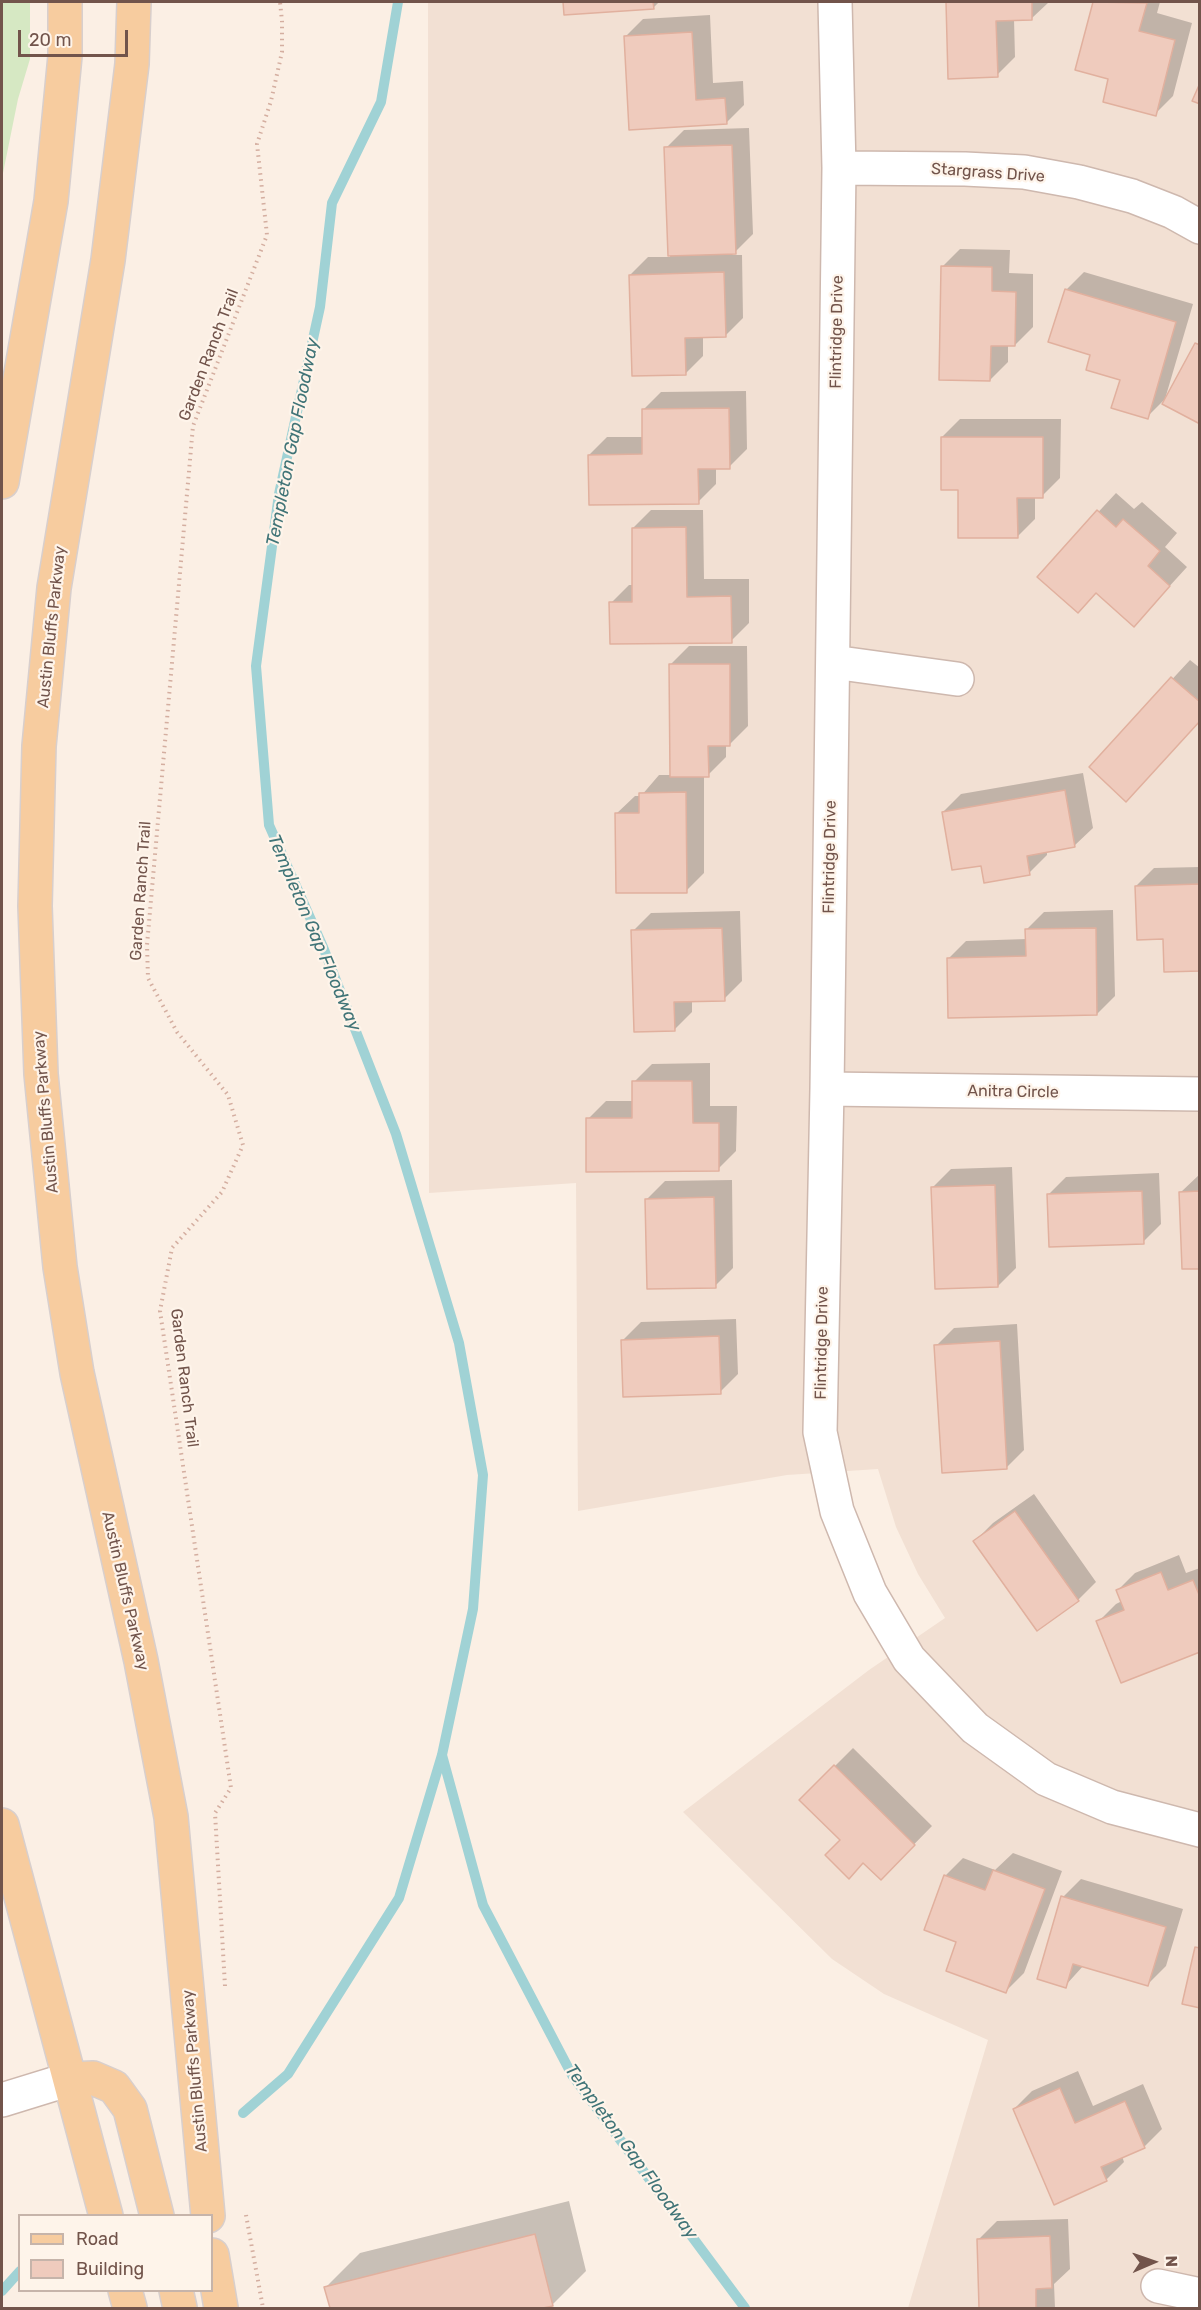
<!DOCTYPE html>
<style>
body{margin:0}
#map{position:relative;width:1201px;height:2310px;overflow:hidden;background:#fbefe4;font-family:Rubik,sans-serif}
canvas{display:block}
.frame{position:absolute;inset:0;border:3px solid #72544b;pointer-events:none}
.legend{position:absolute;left:18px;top:2214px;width:195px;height:78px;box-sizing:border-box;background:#fef4ea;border:2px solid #c6b4aa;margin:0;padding:8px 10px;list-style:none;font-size:18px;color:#72544b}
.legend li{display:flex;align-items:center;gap:12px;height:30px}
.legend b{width:30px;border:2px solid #c6b4aa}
.north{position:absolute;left:1123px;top:2232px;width:60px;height:60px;-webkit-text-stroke:4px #fef4ea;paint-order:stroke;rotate:88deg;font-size:16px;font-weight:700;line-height:24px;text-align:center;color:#72544b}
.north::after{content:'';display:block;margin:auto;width:21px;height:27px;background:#72544b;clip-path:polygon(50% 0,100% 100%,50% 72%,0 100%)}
.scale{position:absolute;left:18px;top:30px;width:110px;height:27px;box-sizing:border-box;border:3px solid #72544b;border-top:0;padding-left:8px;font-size:18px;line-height:21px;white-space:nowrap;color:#72544b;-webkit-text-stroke:4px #fef4ea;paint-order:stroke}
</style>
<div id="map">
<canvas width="1201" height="2310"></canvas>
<div class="frame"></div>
<ul class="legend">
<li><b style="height:8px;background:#f7cc9f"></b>Road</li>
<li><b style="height:16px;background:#efcbbd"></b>Building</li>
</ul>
<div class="north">N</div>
<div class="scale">20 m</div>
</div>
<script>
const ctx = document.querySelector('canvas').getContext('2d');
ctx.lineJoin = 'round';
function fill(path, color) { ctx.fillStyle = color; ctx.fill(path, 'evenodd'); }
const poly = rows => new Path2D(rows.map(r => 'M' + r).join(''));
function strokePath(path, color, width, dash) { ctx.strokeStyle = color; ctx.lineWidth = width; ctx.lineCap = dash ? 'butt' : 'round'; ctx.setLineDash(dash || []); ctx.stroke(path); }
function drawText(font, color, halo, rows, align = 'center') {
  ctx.font = font + ' Rubik,sans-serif'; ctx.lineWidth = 4.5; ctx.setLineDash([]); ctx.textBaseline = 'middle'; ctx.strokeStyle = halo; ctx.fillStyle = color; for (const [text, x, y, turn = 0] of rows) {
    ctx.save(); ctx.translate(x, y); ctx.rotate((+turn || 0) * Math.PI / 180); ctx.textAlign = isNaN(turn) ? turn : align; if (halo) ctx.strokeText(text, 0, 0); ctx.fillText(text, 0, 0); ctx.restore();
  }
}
fill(poly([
 [428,2,1199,2,1199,2308,908,2308,988,2040,884,1994,832,1959,683,1812,869,1670,945,1618,918,1574,896,1527,878,1469,787,1475,578,1511,576,1183,429,1193]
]), '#f2e0d3');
fill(poly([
 [2,2,30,2,30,59,18,99,2,178]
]), '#d6e8c3');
fill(poly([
 [565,2,659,2,653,8,565,13],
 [947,2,1049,2,1032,18,1014,19,1015,57,997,75,950,77],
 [1095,2,1160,2,1157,13,1192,23,1173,96,1155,114,1110,78,1077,69],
 [710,15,713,83,743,81,744,105,726,123,631,128,625,37,643,19],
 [749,128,753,234,732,255,742,255,743,318,725,336,703,336,703,356,685,374,630,275,648,257,670,257,666,148,684,130],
 [960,249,1010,250,1009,273,1033,274,1033,327,1015,345,1008,345,1008,362,990,380,942,267],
 [1084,272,1193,304,1165,399,1147,417,1121,379,1092,354,1066,290],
 [746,391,747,449,729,467,716,468,716,484,698,502,589,455,607,437,643,437,643,410,661,392],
 [960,419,1061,419,1060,478,1042,496,1035,496,1035,519,1017,537,960,488,942,437],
 [1116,493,1134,509,1142,502,1177,533,1165,547,1187,567,1134,625,1097,592,1039,576],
 [651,510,703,510,704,579,749,579,749,623,731,641,611,603,629,585,634,585,633,528],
 [689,646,747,646,748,726,730,744,726,745,726,757,708,775,704,775,704,873,686,891,616,814,635,796,641,796,659,775,671,775,671,664],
 [1190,660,1200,668,1200,720,1091,767],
 [1083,773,1093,828,1074,846,1047,851,1047,855,1029,873,982,864,943,812,961,794],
 [1200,867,1200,970,1165,938,1136,886,1154,868],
 [1113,910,1115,996,1097,1014,948,959,966,941,1027,939,1026,930,1044,912],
 [740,911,742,981,724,999,692,1000,692,1012,674,1030,633,931,651,913],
 [710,1063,710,1106,737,1106,736,1151,718,1169,588,1119,606,1101,634,1101,634,1082,652,1064],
 [1012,1167,1016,1268,998,1286,933,1187,951,1169],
 [1159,1173,1161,1224,1143,1242,1048,1195,1066,1177],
 [1200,1174,1200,1267,1181,1192],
 [732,1180,733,1268,715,1286,647,1199,665,1181],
 [736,1319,738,1374,720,1392,623,1340,641,1322],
 [1017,1324,1024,1450,1006,1468,936,1346,954,1328],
 [1034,1494,1096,1582,1078,1600,975,1541,993,1523],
 [1179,1555,1186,1573,1200,1568,1200,1650,1098,1622,1116,1604,1122,1601,1117,1591,1135,1573],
 [853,1748,932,1826,881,1878,801,1800],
 [1013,1853,1062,1871,1024,1973,1006,1991,958,1941,945,1876,963,1858,995,1870],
 [1081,1879,1183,1909,1166,1966,1148,1984,1084,1965,1065,1986,1063,1897],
 [1078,2071,1093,2106,1143,2084,1162,2129,1144,2147,1122,2156,1124,2162,1106,2180,1014,2109,1032,2091],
 [569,2201,586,2271,552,2305,537,2308,331,2308,326,2287,360,2253],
 [1068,2219,1070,2269,1054,2284,1055,2308,981,2308,979,2239,997,2221]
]), '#0003');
strokePath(poly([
 [442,1755,483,1905,572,2075,745,2308],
 [243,2113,288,2074,399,1898,442,1755,473,1609,483,1475,459,1343,396,1134,323,947,269,825,256,666,279,494,320,307,332,203,381,102,398,2],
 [2,2291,20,2271]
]), '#a0d2d5', 10);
const building = poly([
 [563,2,653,2,654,9,564,15,563,2],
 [946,2,1032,2,1032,20,996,21,998,77,948,79,946,2],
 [1093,2,1147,3,1139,31,1175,40,1156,116,1103,102,1108,79,1075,70,1093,2],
 [692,32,696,100,725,98,727,124,629,130,624,36,692,32],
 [1200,83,1200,104,1192,101,1200,83],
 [732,145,736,254,668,256,664,147,732,145],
 [941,266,992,267,992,291,1016,292,1015,346,991,346,990,381,939,380,941,266],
 [724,272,726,337,685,338,686,375,632,376,629,275,724,272],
 [1065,289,1176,322,1148,419,1111,408,1120,380,1086,370,1090,355,1048,342,1065,289],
 [1195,343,1200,345,1200,424,1162,404,1195,343],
 [729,408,730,469,698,469,699,504,589,505,588,455,642,454,642,409,729,408],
 [941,437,1043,437,1043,498,1017,498,1018,538,958,538,958,490,941,490,941,437],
 [1097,510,1116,527,1123,519,1160,551,1148,566,1170,586,1134,627,1096,593,1078,613,1037,577,1097,510],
 [686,527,687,597,731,596,732,643,610,644,609,602,632,602,632,528,686,527],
 [669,664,730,664,730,746,708,746,709,777,670,777,669,664],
 [1171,677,1200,702,1200,721,1126,802,1089,767,1171,677],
 [1065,790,1075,847,1027,856,1030,875,984,883,981,866,952,870,942,812,1065,790],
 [686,792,687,893,616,893,615,813,639,813,639,793,686,792],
 [1200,884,1200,971,1164,972,1163,939,1137,940,1135,886,1200,884],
 [722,928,725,1001,674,1002,675,1031,634,1032,631,930,722,928],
 [1096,928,1097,1015,948,1018,947,958,1026,956,1025,929,1096,928],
 [632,1081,692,1081,693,1123,719,1123,719,1171,586,1172,586,1118,632,1118,632,1081],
 [995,1185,998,1287,935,1289,931,1187,995,1185],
 [1142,1191,1144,1244,1049,1247,1047,1194,1142,1191],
 [1200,1191,1200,1269,1182,1269,1179,1192,1200,1191],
 [714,1197,716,1288,647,1289,645,1199,714,1197],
 [719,1336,721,1394,623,1397,621,1340,719,1336],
 [1000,1341,1007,1469,942,1473,934,1345,1000,1341],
 [1015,1511,1079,1601,1037,1631,973,1541,1015,1511],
 [1161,1572,1168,1590,1193,1580,1200,1597,1200,1652,1121,1683,1096,1621,1124,1610,1116,1590,1161,1572],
 [834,1765,915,1845,881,1880,863,1863,849,1879,825,1855,840,1840,799,1800,834,1765],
 [993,1870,1045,1889,1006,1993,946,1971,956,1942,924,1930,944,1875,985,1890,993,1870],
 [1061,1896,1166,1927,1148,1986,1073,1964,1066,1988,1037,1979,1061,1896],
 [1195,1947,1200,1948,1200,2008,1182,2004,1195,1947],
 [1060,2088,1075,2123,1125,2101,1145,2148,1101,2167,1107,2181,1054,2205,1013,2109,1060,2088],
 [535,2234,553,2306,543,2308,330,2308,324,2287,535,2234],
 [1050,2236,1052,2288,1036,2289,1036,2308,979,2308,977,2239,1050,2236]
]);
fill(building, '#efcbbd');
strokePath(building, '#e1b09e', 1.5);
const minor = poly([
 [835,2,839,168,827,1089,820,1432,837,1511,870,1593,909,1659,975,1728,1046,1779,1112,1807,1200,1830],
 [839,168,965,169,1024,172,1079,182,1132,196,1173,212,1200,227],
 [833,662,957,679],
 [827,1089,1200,1094],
 [2,2100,70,2079],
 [1158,2286,1200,2295]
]);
const primary = poly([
 [134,2,132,64,108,260,54,588,39,746,35,906,41,1074,60,1267,77,1373,141,1661,171,1817,208,2216],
 [2,482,51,201,65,56,65,2],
 [2,1825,106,2216],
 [70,2079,93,2078,114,2087,130,2109,157,2216],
 [212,2255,221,2308],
 [125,2290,130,2308],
 [176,2290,180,2308]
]);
strokePath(minor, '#ceb8ae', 36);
strokePath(primary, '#d8cfcd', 36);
strokePath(poly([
 [225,1986,215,1813,231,1788,160,1311,172,1248,222,1192,243,1145,228,1095,177,1032,148,978,147,945,193,426,267,235,257,144,271,101,282,52,282,21,280,2],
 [246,2215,263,2308]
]), '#d4aea0', 4, [1.5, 4.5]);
strokePath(minor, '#fff', 33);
strokePath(primary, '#f7cc9f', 33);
drawText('16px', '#72544b', '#fef4ea', [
 ["Stargrass Drive",988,173,4],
 ["Flintridge Drive",837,332,-89],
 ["Garden Ranch Trail",209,355,-69],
 ["Austin Bluffs Parkway",52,627,-84],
 ["Flintridge Drive",830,857,-89],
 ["Garden Ranch Trail",141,891,-86],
 ["Anitra Circle",1013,1092,1],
 ["Austin Bluffs Parkway",46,1112,-95],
 ["Flintridge Drive",822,1343,-89],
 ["Garden Ranch Trail",184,1378,83],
 ["Austin Bluffs Parkway",125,1591,77],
 ["Austin Bluffs Parkway",195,2071,-95]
]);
drawText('italic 18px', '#407477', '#fef4ea', [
 ["Templeton Gap Floodway",293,442,-79],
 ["Templeton Gap Floodway",314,933,67],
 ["Templeton Gap Floodway",631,2152,54]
]);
</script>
